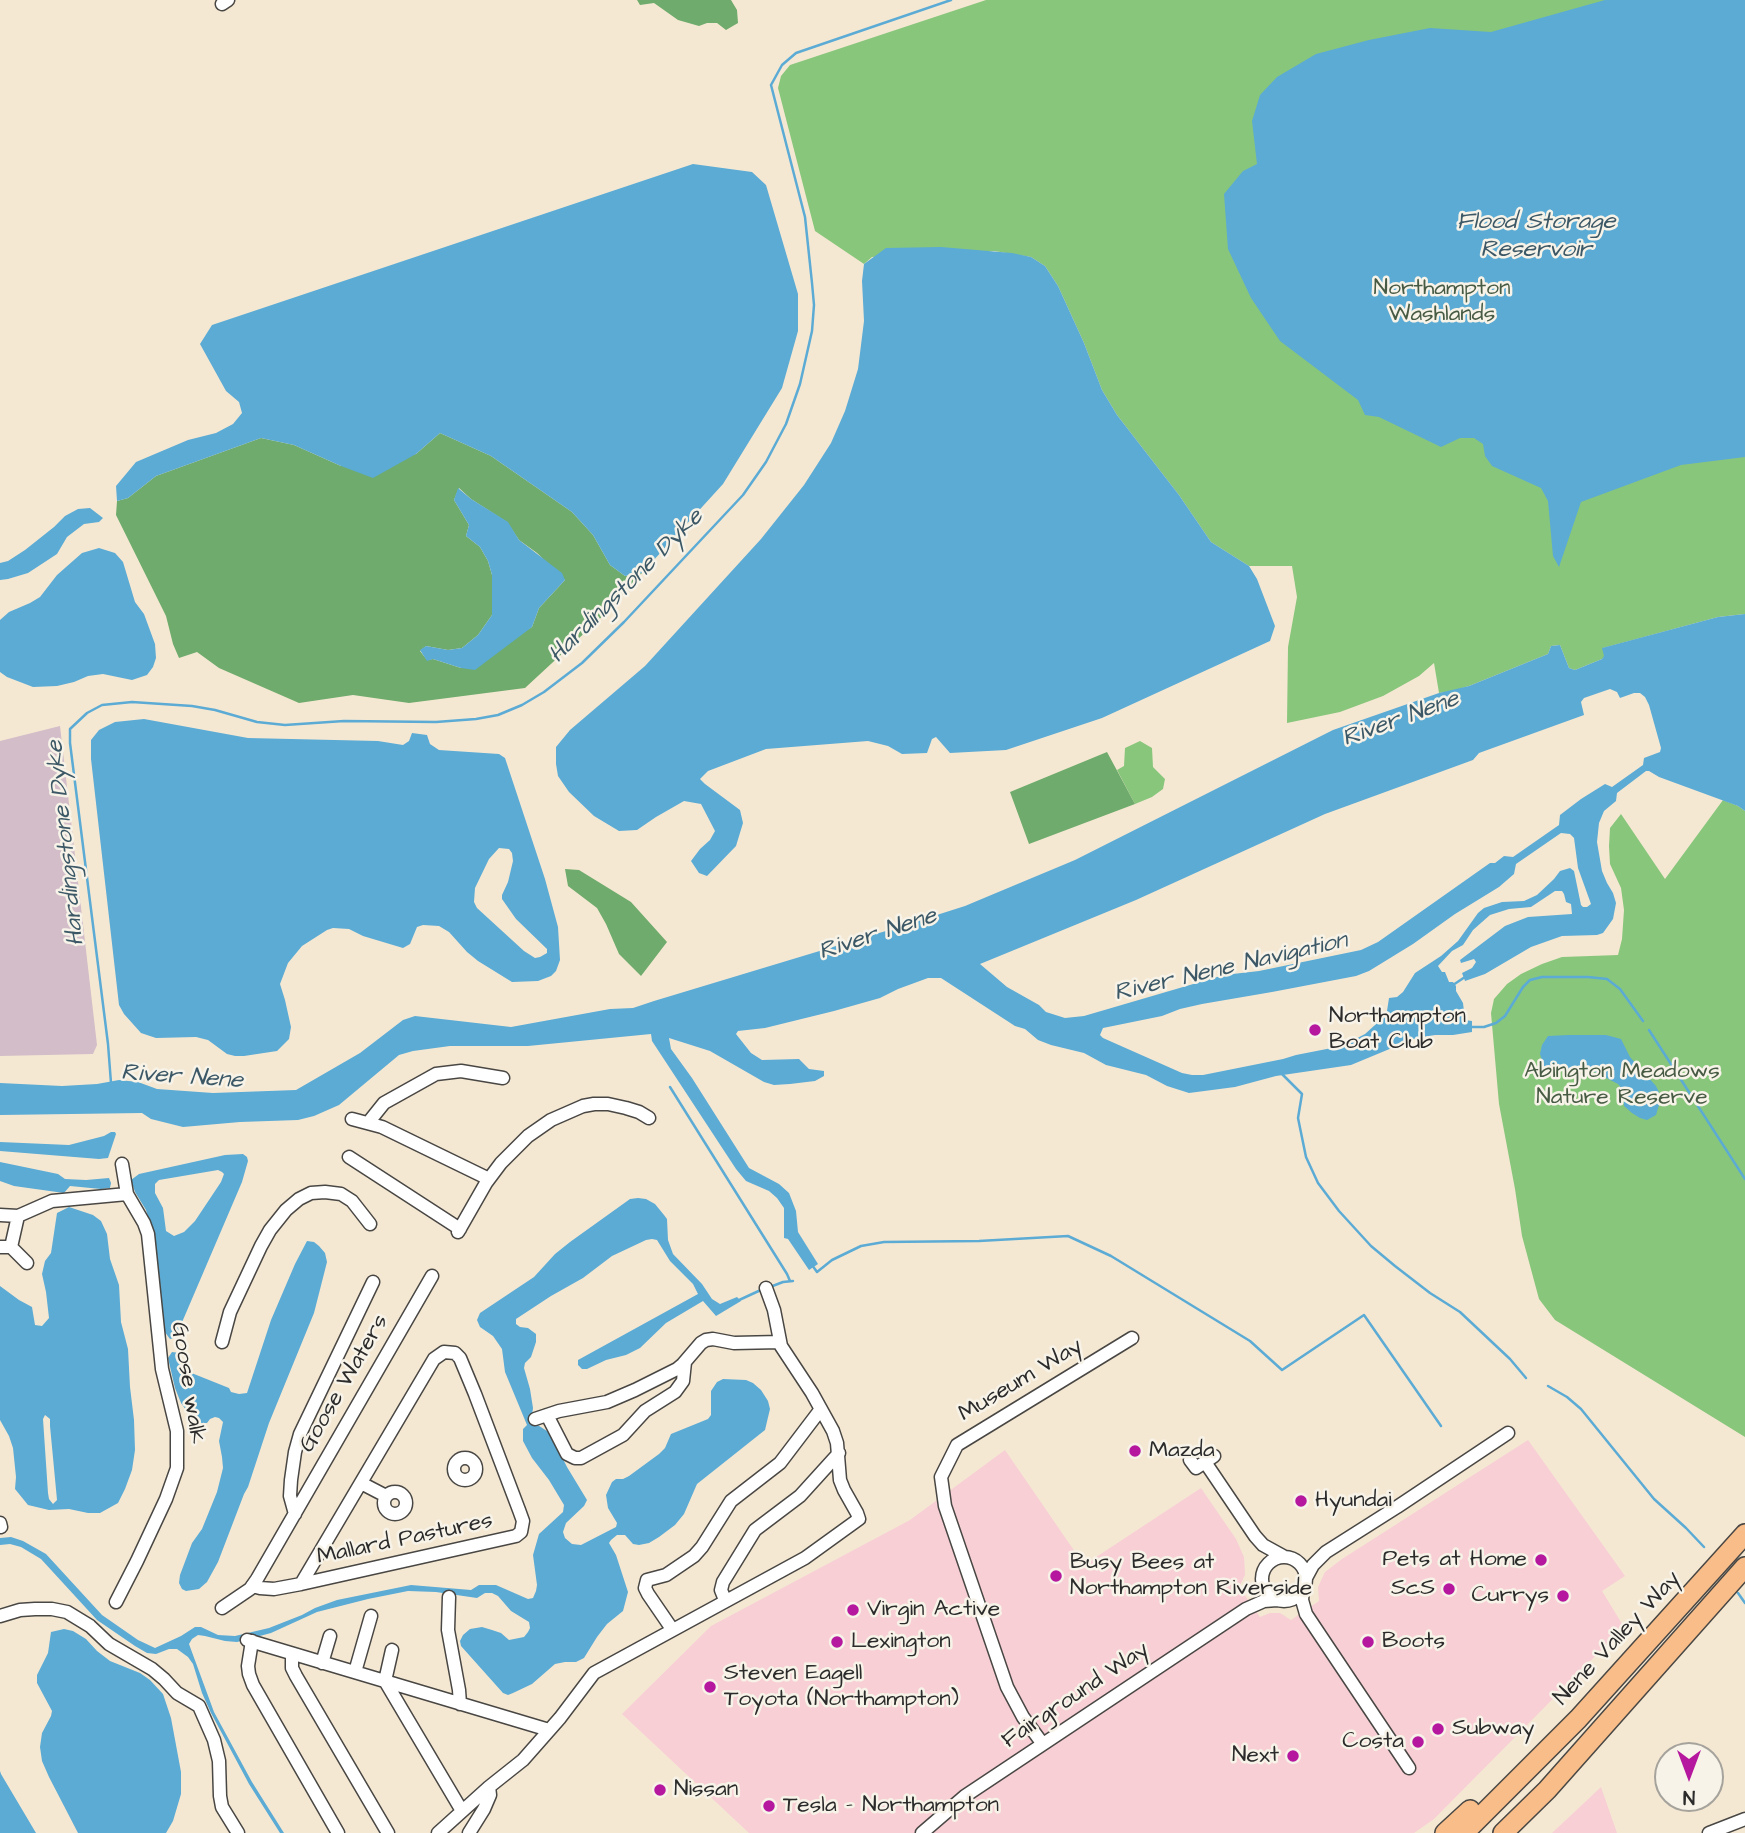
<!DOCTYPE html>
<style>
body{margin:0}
#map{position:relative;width:1745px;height:1833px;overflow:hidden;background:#f5e8d3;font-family:"Architects Daughter",sans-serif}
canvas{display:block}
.north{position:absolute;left:1654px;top:1742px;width:70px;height:70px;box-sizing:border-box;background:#f7f3e8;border:2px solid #a5a39c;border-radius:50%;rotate:180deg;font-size:19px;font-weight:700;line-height:28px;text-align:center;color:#2b2b2b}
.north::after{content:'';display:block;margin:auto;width:24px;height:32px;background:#b5179e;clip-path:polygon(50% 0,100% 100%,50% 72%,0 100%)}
</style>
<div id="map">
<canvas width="1745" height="1833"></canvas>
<div class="north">N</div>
</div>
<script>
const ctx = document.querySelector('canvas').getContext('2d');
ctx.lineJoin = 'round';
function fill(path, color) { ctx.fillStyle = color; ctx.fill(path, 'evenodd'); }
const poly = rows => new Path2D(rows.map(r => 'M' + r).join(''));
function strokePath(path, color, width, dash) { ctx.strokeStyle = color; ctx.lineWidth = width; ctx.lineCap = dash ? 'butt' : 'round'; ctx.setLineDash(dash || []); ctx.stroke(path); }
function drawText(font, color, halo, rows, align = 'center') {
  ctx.font = font + ' "Architects Daughter",sans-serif'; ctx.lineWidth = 5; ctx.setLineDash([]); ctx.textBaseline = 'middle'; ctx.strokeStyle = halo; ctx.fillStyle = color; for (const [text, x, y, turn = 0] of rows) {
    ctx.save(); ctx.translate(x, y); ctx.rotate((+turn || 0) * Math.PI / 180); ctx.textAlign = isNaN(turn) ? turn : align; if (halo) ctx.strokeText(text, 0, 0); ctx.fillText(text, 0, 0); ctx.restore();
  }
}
fill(poly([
 [1528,1440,1625,1576,1602,1591,1624,1627,1434,1819,1414,1833,749,1833,622,1714,711,1626,910,1520,1005,1450,1084,1565,1201,1488,1236,1539,1244,1557,1245,1575,1239,1587,1260,1617,1270,1613,1280,1613,1291,1620,1319,1601,1318,1587,1325,1572,1342,1559],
 [1601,1787,1617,1833,1552,1833]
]), '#f7cfd5');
fill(poly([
 [60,726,97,1045,93,1054,0,1056,0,741]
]), '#d2bdc8');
fill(poly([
 [986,0,1745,0,1745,614,1718,617,1603,648,1605,656,1602,659,1575,670,1569,668,1560,645,1551,646,1548,654,1469,686,1452,691,1439,693,1434,663,1419,676,1383,696,1340,712,1287,723,1288,647,1297,597,1292,566,1249,566,1211,542,1179,495,1117,415,1102,390,1084,343,1058,286,1045,266,1031,257,994,251,872,257,864,264,815,231,778,88,781,76,790,65],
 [1140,741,1152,748,1153,767,1165,779,1163,789,1152,797,1135,804,1117,770,1124,766,1125,748],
 [1723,800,1738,806,1745,811,1745,1437,1555,1320,1539,1299,1522,1236,1515,1189,1499,1104,1491,1013,1494,999,1507,984,1521,974,1542,964,1562,957,1618,955,1622,939,1624,910,1621,888,1610,864,1609,846,1610,828,1621,814,1665,879]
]), '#88c67c');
fill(poly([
 [637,0,731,0,737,10,738,23,726,30,717,23,707,23,699,26,678,20,654,3,640,5],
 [440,433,491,456,572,512,593,535,610,565,625,576,642,573,605,614,525,688,409,703,353,695,299,703,219,668,197,652,179,658,173,644,166,616,116,515,117,501,128,498,156,476,261,438,294,445,341,466,416,454],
 [459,488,471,499,507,522,519,540,537,553,565,580,539,608,532,627,461,668,433,659,427,660,420,651,426,646,448,650,462,648,478,635,492,615,492,575,488,561,480,547,466,536,469,525,454,500],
 [1107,752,1135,804,1029,844,1010,792],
 [565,869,579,870,631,902,667,942,641,976,619,954,606,924,597,908,568,886]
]), '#6eab6c');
fill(poly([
 [1605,0,1745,0,1745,457,1681,465,1581,502,1559,567,1553,556,1548,501,1541,488,1492,466,1485,456,1483,444,1474,438,1460,438,1441,447,1379,417,1365,415,1358,400,1280,341,1251,298,1228,249,1224,194,1243,171,1257,164,1252,121,1260,95,1277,77,1316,54,1369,40,1430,28,1491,32],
 [693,164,752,172,766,185,798,294,798,331,782,388,723,484,642,573,625,576,610,565,593,535,572,512,491,456,440,433,416,454,373,478,341,466,294,445,261,438,156,476,128,498,117,501,116,486,136,462,188,440,216,433,233,424,242,413,239,402,226,391,200,344,212,325],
 [941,247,1012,253,1031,257,1045,266,1058,286,1084,343,1102,390,1117,415,1179,495,1211,542,1249,566,1257,579,1275,626,1270,641,1102,718,1006,750,950,753,936,737,932,739,927,753,902,754,888,746,868,741,766,749,708,771,700,779,705,784,740,810,743,823,736,846,707,876,699,873,691,861,700,849,710,840,715,831,701,804,684,801,656,817,637,830,619,831,594,816,569,792,558,776,556,764,556,747,570,730,645,666,761,539,804,485,831,443,845,411,858,369,864,321,862,281,864,264,886,248],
 [458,488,471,499,508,522,519,540,562,573,565,580,539,608,532,627,475,670,461,668,433,659,427,661,420,650,426,646,448,650,462,648,478,635,492,615,492,575,488,561,480,547,466,536,469,525,454,500],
 [90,508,103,518,99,522,84,524,67,537,57,554,28,573,8,579,0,580,0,563,8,561,25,550,54,527,65,516,78,509],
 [99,548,115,553,123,562,135,602,144,614,155,644,156,658,153,667,147,675,132,680,103,674,88,676,74,682,57,686,33,687,7,677,0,672,0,620,9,612,30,603,40,597,57,575,82,553],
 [1745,614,1745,811,1738,806,1659,777,1649,771,1646,771,1617,793,1616,801,1604,811,1599,823,1597,842,1602,871,1607,883,1613,893,1616,903,1613,919,1603,933,1597,935,1562,936,1531,947,1485,974,1465,981,1462,973,1472,968,1476,962,1474,959,1461,963,1460,960,1505,926,1528,917,1572,914,1571,904,1566,902,1564,894,1562,891,1555,891,1531,907,1509,909,1490,915,1473,930,1463,945,1452,951,1438,966,1442,972,1445,972,1449,982,1453,982,1456,986,1456,991,1463,1003,1465,1020,1472,1021,1472,1032,1453,1035,1435,1035,1416,1038,1351,1065,1276,1076,1235,1087,1189,1093,1167,1086,1146,1075,1106,1065,1084,1053,1051,1045,1038,1040,1025,1029,1015,1026,941,978,928,978,898,989,880,998,834,1011,765,1028,738,1031,736,1034,751,1053,762,1060,799,1059,809,1069,824,1071,824,1076,815,1081,790,1084,774,1085,764,1082,710,1051,669,1038,671,1049,692,1078,749,1168,779,1184,789,1193,796,1211,798,1232,818,1264,809,1270,788,1239,784,1238,784,1208,777,1198,769,1191,746,1181,736,1169,652,1041,651,1034,528,1046,450,1046,413,1051,399,1055,339,1105,314,1116,298,1120,240,1122,183,1127,151,1119,142,1113,0,1115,0,1083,62,1086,97,1084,119,1080,138,1082,157,1089,213,1093,296,1090,360,1053,403,1020,415,1016,511,1027,610,1009,633,1008,654,1001,899,927,965,906,996,893,1075,860,1333,730,1439,693,1469,686,1548,654,1551,646,1560,645,1569,668,1575,670,1602,659,1604,656,1602,648,1718,617],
 [1610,689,1617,692,1620,698,1634,693,1640,693,1645,697,1649,705,1661,748,1660,752,1644,758,1643,765,1612,787,1605,784,1581,799,1560,815,1559,825,1513,857,1504,856,1495,863,1490,863,1378,942,1361,950,1259,971,1224,975,1084,1016,1065,1018,1046,1012,1039,1005,1007,987,980,964,1136,900,1325,814,1473,760,1479,753,1584,715,1581,702,1584,698],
 [1561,833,1570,834,1574,838,1578,868,1591,904,1587,907,1583,907,1581,905,1574,871,1570,868,1560,871,1554,879,1537,895,1524,901,1502,902,1484,908,1478,913,1458,941,1441,956,1415,973,1403,992,1397,997,1389,998,1387,1011,1375,1025,1365,1034,1342,1046,1296,1055,1283,1059,1203,1075,1192,1075,1182,1073,1103,1038,1100,1035,1103,1028,1162,1016,1180,1009,1202,1004,1272,992,1356,976,1369,971,1413,944,1455,914,1499,887,1514,874,1516,864],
 [144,719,248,738,378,741,403,745,409,741,412,733,427,735,430,744,439,750,499,754,505,758,545,879,558,927,560,960,556,971,551,976,538,981,512,982,478,961,467,952,449,932,439,926,423,925,417,927,410,944,403,948,363,936,349,929,333,928,327,930,302,946,288,963,280,984,285,1000,291,1027,289,1039,277,1051,244,1056,235,1056,227,1054,208,1040,196,1037,156,1038,141,1033,124,1014,119,1005,91,759,91,740,99,730,115,722],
 [499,848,509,849,512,853,513,861,508,882,502,895,502,899,516,919,547,949,547,953,540,957,535,958,524,951,477,908,474,902,475,888,489,859],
 [1569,1035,1606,1035,1621,1039,1630,1057,1656,1086,1659,1092,1659,1105,1656,1115,1647,1120,1640,1118,1632,1113,1624,1106,1623,1090,1618,1084,1587,1068,1578,1067,1567,1071,1557,1071,1544,1066,1540,1054,1542,1045,1548,1036],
 [111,1132,115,1132,116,1134,108,1158,99,1159,0,1151,0,1142,69,1145,104,1136],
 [243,1154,247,1157,248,1161,242,1182,177,1334,174,1338,170,1339,164,1331,150,1224,146,1210,135,1192,131,1180,139,1174,225,1155],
 [218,1170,222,1172,224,1174,221,1182,195,1221,184,1232,174,1236,166,1231,163,1208,155,1193,155,1184,159,1180],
 [0,1162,58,1174,65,1179,86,1180,109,1178,111,1183,110,1188,101,1189,70,1186,64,1193,14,1186,0,1181],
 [638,1198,646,1199,655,1204,664,1215,667,1219,668,1240,673,1254,702,1284,712,1299,720,1304,737,1297,741,1301,716,1316,703,1301,666,1323,640,1348,626,1355,606,1360,587,1369,582,1369,578,1365,578,1360,698,1294,693,1284,670,1261,657,1240,652,1239,646,1240,612,1256,583,1278,551,1296,516,1319,516,1324,520,1327,528,1328,536,1334,536,1342,531,1357,525,1363,524,1368,530,1389,533,1408,532,1415,536,1424,547,1431,554,1441,567,1467,587,1500,584,1506,566,1523,563,1532,565,1538,572,1544,581,1545,616,1527,617,1523,608,1508,606,1495,612,1482,616,1479,623,1479,629,1476,659,1454,665,1448,671,1434,708,1419,711,1415,711,1391,717,1382,723,1379,746,1380,753,1383,761,1390,768,1401,770,1409,765,1430,697,1484,684,1514,675,1525,659,1537,649,1543,639,1545,633,1544,625,1535,617,1535,611,1540,609,1543,616,1555,628,1592,623,1611,607,1624,597,1637,584,1658,576,1662,565,1662,555,1664,532,1684,513,1693,508,1695,503,1693,461,1646,460,1641,463,1635,470,1629,482,1627,492,1630,501,1633,509,1640,524,1637,528,1632,530,1628,529,1622,511,1611,498,1596,492,1593,485,1593,477,1598,436,1592,408,1591,368,1599,317,1612,271,1633,237,1642,225,1641,205,1636,198,1635,192,1639,189,1644,214,1712,252,1782,284,1833,280,1833,249,1784,211,1713,202,1693,193,1664,188,1657,177,1649,169,1649,156,1654,147,1653,135,1646,97,1620,41,1559,21,1547,10,1544,0,1545,0,1538,11,1537,23,1541,46,1554,102,1615,138,1640,155,1648,181,1636,195,1627,201,1627,218,1635,235,1636,269,1628,302,1615,315,1608,337,1600,411,1585,471,1590,479,1585,496,1585,528,1599,533,1598,536,1591,537,1585,533,1555,539,1534,563,1512,564,1505,549,1480,532,1458,523,1441,523,1429,527,1425,505,1372,502,1349,493,1336,480,1327,477,1320,480,1313,534,1277,555,1254,570,1242,630,1199],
 [69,1207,93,1215,101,1221,107,1234,110,1259,119,1285,121,1322,128,1349,130,1387,134,1420,135,1450,132,1470,125,1489,118,1503,100,1513,88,1513,69,1509,49,1510,28,1505,15,1489,16,1477,13,1448,9,1436,0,1420,0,1286,19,1300,32,1307,35,1325,42,1326,49,1318,46,1292,42,1274,45,1261,51,1253,57,1213],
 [45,1415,50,1419,50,1426,57,1500,53,1504,49,1499,48,1493,43,1419],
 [307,1241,314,1242,319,1246,325,1253,327,1262,314,1313,269,1423,248,1487,244,1494,218,1562,207,1582,199,1589,186,1591,182,1589,179,1583,180,1575,192,1543,202,1529,217,1492,223,1468,222,1457,219,1441,223,1422,219,1418,215,1417,210,1419,207,1423,199,1423,194,1421,181,1403,175,1388,168,1358,172,1352,180,1353,185,1369,189,1372,229,1388,231,1392,239,1394,247,1393,271,1320,295,1264],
 [64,1629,73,1631,86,1639,97,1651,110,1661,140,1673,150,1680,163,1694,171,1718,181,1772,181,1794,173,1821,166,1833,78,1833,49,1777,42,1761,40,1747,42,1733,51,1716,52,1711,37,1683,37,1675,48,1653,51,1632],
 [0,1771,1,1774,36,1833,0,1833]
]), '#5babd5');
strokePath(poly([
 [1453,985,1465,977],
 [1469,1027,1484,1027,1496,1023,1505,1016,1523,987,1530,980,1542,977,1588,977,1607,979,1620,989,1643,1021],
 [1649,1030,1745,1179],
 [1281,1073,1302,1094,1298,1118,1306,1157,1318,1183,1339,1211,1371,1246,1395,1266,1430,1293,1460,1312,1510,1359,1526,1378],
 [111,1083,108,1044,70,743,70,729,87,713,102,705,132,702,192,706,215,710,257,722,285,725,344,721,436,722,476,719,498,715,522,705,544,692,582,663,624,622,743,495,766,462,786,424,800,384,812,331,814,305,812,283,805,217,771,85,782,65,796,53,951,0],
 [670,1087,787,1274,790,1281],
 [812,1265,817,1272,832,1260,861,1246,884,1242,979,1241,1068,1236,1111,1256,1250,1341,1282,1370,1364,1315,1441,1426],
 [770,1287,783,1282,793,1281],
 [737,1301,763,1289],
 [1548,1386,1567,1397,1581,1409,1654,1499,1686,1528,1704,1547],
 [1738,1593,1745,1603]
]), '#5babd5', 2.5);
const minor = poly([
 [222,4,228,0],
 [352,1119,382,1127,489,1179],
 [368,1123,384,1103,436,1074,461,1071,503,1078],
 [349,1157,460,1229],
 [0,1215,18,1216],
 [458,1232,486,1183,501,1163,528,1136,551,1120,583,1106,594,1104,608,1104,626,1108,639,1112,649,1118],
 [0,1247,11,1247,27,1263],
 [11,1247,18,1216,52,1201,127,1194],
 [222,1342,230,1312,261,1246,270,1230,286,1210,299,1199,311,1193,325,1192,341,1194,352,1201,370,1224],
 [547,1415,567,1454,575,1458,581,1458,623,1435,645,1411,675,1392,683,1381,685,1362],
 [535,1419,559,1411,607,1402,635,1390,677,1369,683,1364,701,1343,706,1340,713,1339,734,1343,780,1342],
 '454 1469a11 11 0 1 1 22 0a11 11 0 1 1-22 0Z',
 [1190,1460,1196,1468,1214,1456],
 [1205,1462,1255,1536,1263,1545,1283,1556],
 [361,1483,386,1496],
 '384 1503a11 11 0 1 1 22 0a11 11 0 1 1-22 0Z',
 [295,1514,290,1496,291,1480,295,1452,300,1434,373,1282],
 [0,1523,1,1527],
 '1262 1579a22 22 0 1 1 44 0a22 22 0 1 1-44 0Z',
 [1306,1578,1313,1565,1326,1552,1397,1507,1508,1433],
 [252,1586,260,1588,274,1589,301,1584,507,1538,516,1536,521,1532,523,1521,519,1510,475,1394,460,1358,455,1353,444,1352,434,1359,301,1584],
 [1303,1590,1302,1600,1306,1614,1409,1768],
 [449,1597,448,1630,459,1690,460,1704],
 [725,1600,721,1590,723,1582,755,1530,800,1496,839,1453],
 [116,1602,137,1561,166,1499,177,1468,177,1431,162,1369,148,1234,144,1223,127,1194,122,1164],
 [222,1608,250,1589,257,1579,432,1276],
 [0,1616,20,1610,35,1609,52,1609,67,1612,90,1626,109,1644,152,1669,164,1679,177,1693,199,1706,214,1740,219,1761,220,1796,222,1807,238,1833],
 [672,1629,648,1594,645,1588,647,1580,666,1575,694,1556,702,1547,731,1501,780,1463,821,1409],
 [247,1640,549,1730],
 [252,1641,248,1666,249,1674,253,1685,338,1833],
 [392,1650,385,1681,462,1811],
 [292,1654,292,1668,296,1676,388,1833],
 [322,1663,330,1636],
 [355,1672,371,1616],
 [1042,1743,1023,1717,1007,1687,945,1506,941,1477,957,1445,1132,1338],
 [438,1833,489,1787,523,1760,560,1718,594,1673,805,1558,859,1519,857,1513,844,1490,840,1480,837,1443,833,1431,812,1393,781,1346,774,1310,766,1288],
 [469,1833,484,1809,490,1795,489,1787],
 [922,1833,965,1796,1246,1609,1264,1601,1277,1600],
 [1709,1833,1745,1819]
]);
const highway = poly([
 [1445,1833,1470,1810],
 [1464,1833,1578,1719,1745,1534],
 [1503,1833,1547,1790,1745,1567]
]);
strokePath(minor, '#494744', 15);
strokePath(highway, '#494744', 22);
strokePath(minor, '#fff', 12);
strokePath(highway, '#f8bd88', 19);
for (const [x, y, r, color] of [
 [1315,1030,7,"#b5179e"],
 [1135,1451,7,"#b5179e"],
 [1301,1501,7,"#b5179e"],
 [1541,1560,7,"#b5179e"],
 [1056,1576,7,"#b5179e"],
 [1449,1589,7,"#b5179e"],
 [1563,1596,7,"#b5179e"],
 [853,1610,7,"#b5179e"],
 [837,1642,7,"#b5179e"],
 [1368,1642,7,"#b5179e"],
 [710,1687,7,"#b5179e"],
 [1438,1729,7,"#b5179e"],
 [1418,1742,7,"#b5179e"],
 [1293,1756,7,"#b5179e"],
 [660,1790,7,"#b5179e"],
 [769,1806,7,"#b5179e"]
]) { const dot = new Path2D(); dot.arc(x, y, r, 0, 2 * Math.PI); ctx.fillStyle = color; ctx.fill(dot); strokePath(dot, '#f7f3e8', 2.5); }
drawText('23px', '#475a43', '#f7f3e8', [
 ["Northampton",1442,289],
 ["Washlands",1442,315],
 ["Abington Meadows",1622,1072],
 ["Nature Reserve",1622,1098]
]);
drawText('23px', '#2b2b2b', '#f7f3e8', [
 ["Northampton",1329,1017],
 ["Boat Club",1329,1043],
 ["Mazda",1149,1451],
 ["Hyundai",1315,1501],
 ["Pets at Home",1527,1560,"right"],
 ["Busy Bees at",1070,1563],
 ["Northampton Riverside",1070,1589],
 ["ScS",1435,1589,"right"],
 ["Currys",1549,1596,"right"],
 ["Virgin Active",867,1610],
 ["Lexington",851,1642],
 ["Boots",1382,1642],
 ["Steven Eagell",724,1674],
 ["Toyota (Northampton)",724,1700],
 ["Subway",1452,1729],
 ["Costa",1404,1742,"right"],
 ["Next",1279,1756,"right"],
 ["Nissan",674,1790],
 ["Tesla - Northampton",783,1806]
], 'left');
drawText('23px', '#2b2b2b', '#f7f3e8', [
 ["Museum Way",1021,1381,-31],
 ["Goose walk",187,1383,81],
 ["Goose Waters",345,1384,-60],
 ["Mallard Pastures",405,1540,-12],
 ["Nene Valley Way",1618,1639,-47],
 ["Fairground Way",1076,1696,-34]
]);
drawText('italic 24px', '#3c5866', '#f7f3e8', [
 ["Flood Storage",1536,223],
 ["Reservoir",1536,251],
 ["Hardingstone Dyke",627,587,-45],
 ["River Nene",1401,720,-20],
 ["Hardingstone Dyke",67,843,-96],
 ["River Nene",878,935,-18],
 ["River Nene Navigation",1231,968,-13],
 ["River Nene",182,1078,4]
]);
</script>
